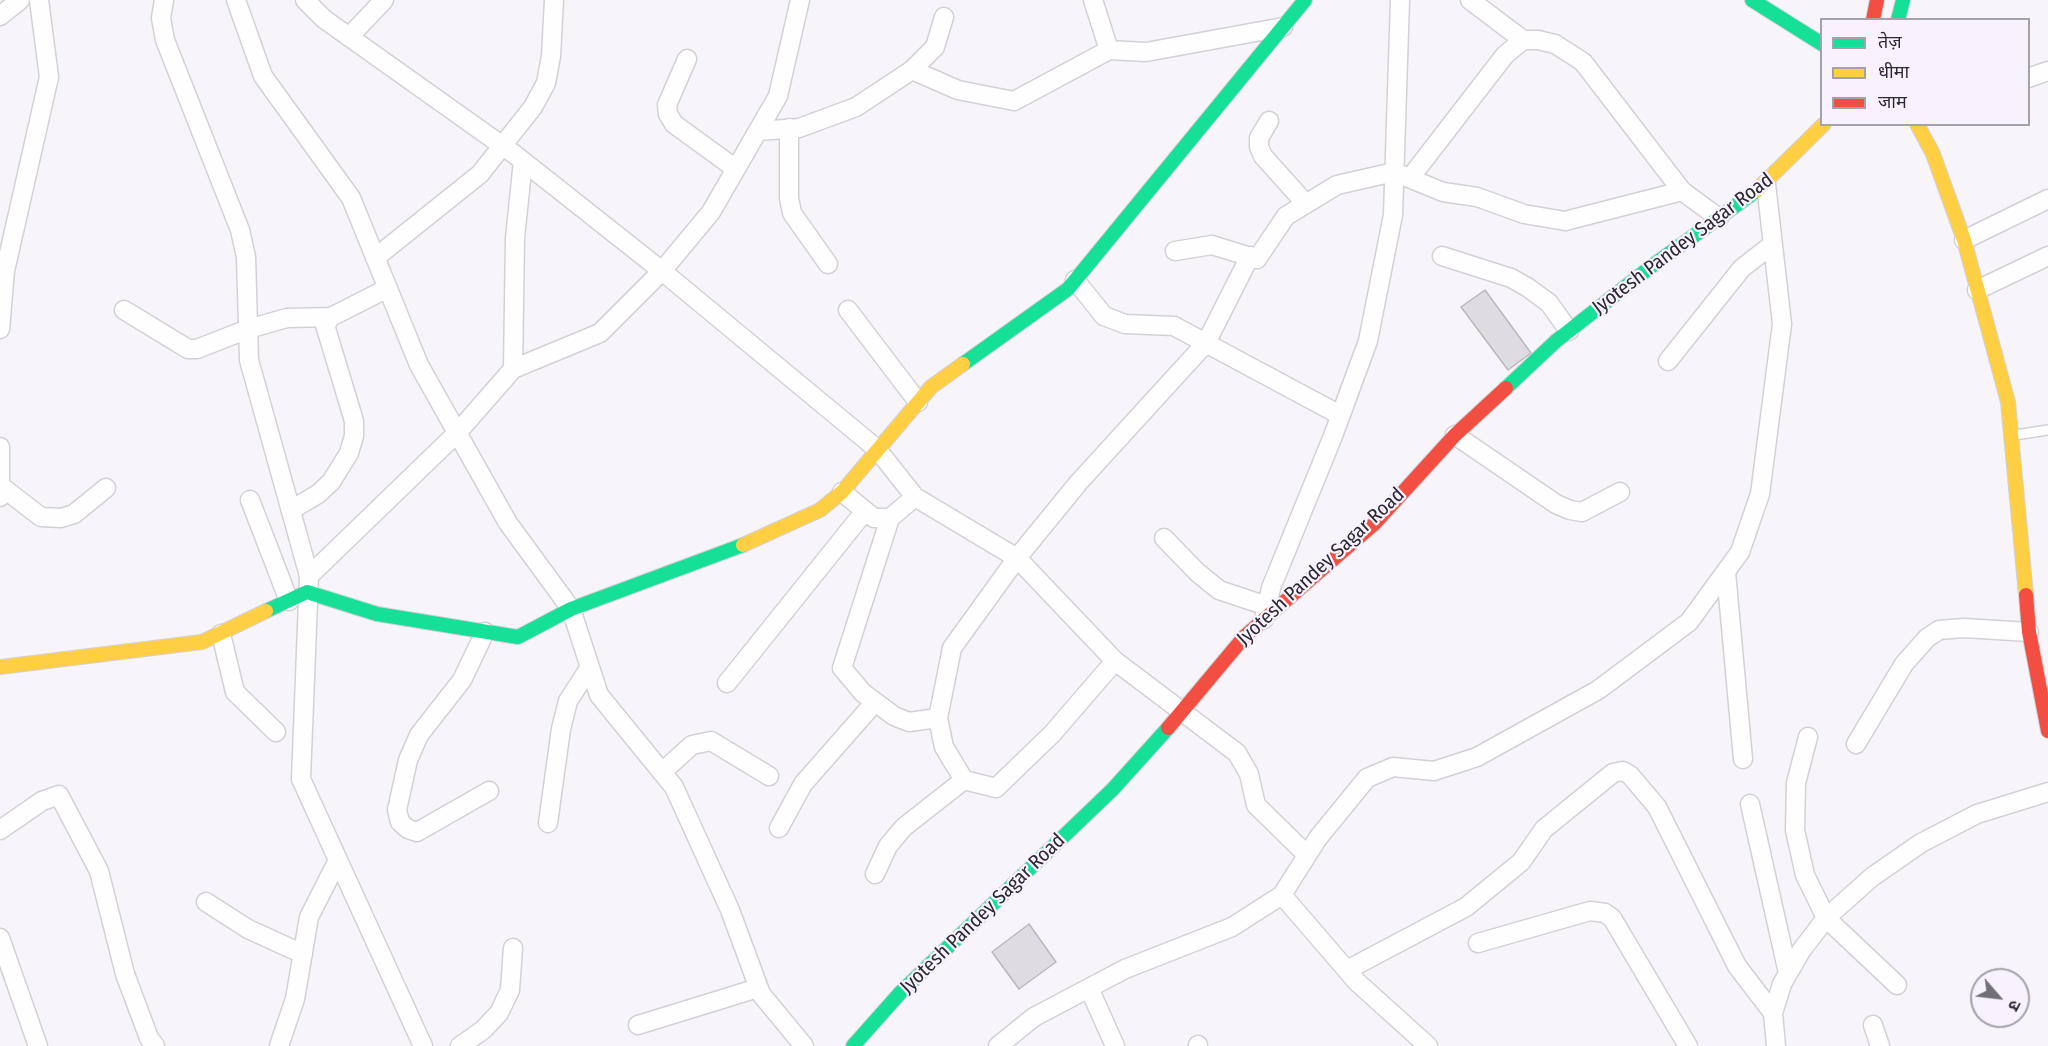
<!DOCTYPE html>
<meta charset="utf-8">
<style>
body{margin:0}
#map{position:relative;width:2048px;height:1046px;overflow:hidden;background:#f7f5fa;font-family:"Fira Sans Condensed","Noto Sans Devanagari",sans-serif}
canvas{display:block}
.legend{position:absolute;left:1820px;top:18px;width:210px;height:108px;box-sizing:border-box;background:#f7f2fd;border:2px solid #a5a1ab;margin:0;padding:8px 10px;list-style:none;font-size:18px;color:#2b282f}
.legend li{display:flex;align-items:center;gap:12px;height:30px}
.legend b{width:30px;border:2px solid #a5a1ab}
.north{position:absolute;left:1970px;top:968px;width:60px;height:60px;box-sizing:border-box;background:#f7f2fd;border:2px solid #a5a1ab;border-radius:50%;rotate:118deg;font-size:16px;font-weight:700;line-height:24px;text-align:center;color:#2b282f}
.north::after{content:'';display:block;margin:auto;width:21px;height:27px;background:#727076;clip-path:polygon(50% 0,100% 100%,50% 72%,0 100%)}
</style>
<div id="map">
<canvas width="2048" height="1046"></canvas>
<ul class="legend">
<li><b style="height:8px;background:#16e098"></b>तेज़</li>
<li><b style="height:8px;background:#ffcf43"></b>धीमा</li>
<li><b style="height:8px;background:#f24e42"></b>जाम</li>
</ul>
<div class="north">उ</div>
</div>
<script>
const ctx = document.querySelector('canvas').getContext('2d');
ctx.lineJoin = 'round';
function fill(path, color) { ctx.fillStyle = color; ctx.fill(path, 'evenodd'); }
const poly = rows => new Path2D(rows.map(r => 'M' + r).join(''));
function strokePath(path, color, width, dash) { ctx.strokeStyle = color; ctx.lineWidth = width; ctx.lineCap = dash ? 'butt' : 'round'; ctx.setLineDash(dash || []); ctx.stroke(path); }
function drawText(font, color, halo, rows, align = 'center') {
  ctx.font = font + ' "Fira Sans Condensed",sans-serif'; ctx.lineWidth = 4.5; ctx.setLineDash([]); ctx.textBaseline = 'middle'; ctx.strokeStyle = halo; ctx.fillStyle = color; for (const [text, x, y, turn = 0] of rows) {
    ctx.save(); ctx.translate(x, y); ctx.rotate((+turn || 0) * Math.PI / 180); ctx.textAlign = isNaN(turn) ? turn : align; if (halo) ctx.strokeText(text, 0, 0); ctx.fillText(text, 0, 0); ctx.restore();
  }
}
const building = poly([
 [1485,290,1531,353,1508,370,1461,307,1485,290],
 [1029,924,1056,962,1019,989,992,952,1029,924]
]);
fill(building, '#dedce1');
strokePath(building, '#bab8be', 1.5);
const lane = poly([
 [2015,435,2048,430]
]);
const street = poly([
 [164,0,161,18,165,40,240,230,246,257,249,360,309,576],
 [236,0,263,76,351,198,419,365,508,523,571,609,599,695,674,787,730,910,761,994,804,1046],
 [305,0,324,19,514,154,662,271,877,449,915,497,1017,558,1115,661,1237,753,1249,774,1256,805,1307,855],
 [1093,0,1109,50],
 [1470,0,1523,40],
 [0,16,20,0],
 [349,37,384,0],
 [687,59,667,105,668,114,674,124,736,169],
 [912,70,958,90,1014,101,1109,50,1146,52,1283,27],
 [2028,78,2048,71],
 [1269,121,1259,138,1259,147,1263,156,1306,204],
 [789,128,789,198,792,213,828,264],
 [758,131,799,128,856,107,912,70,935,47,944,17],
 [1410,178,1505,55,1523,40,1538,40,1555,44,1583,62,1682,191],
 [1964,240,2048,199],
 [1175,251,1212,245,1257,259,1286,216,1337,185,1394,172,1443,192,1477,197,1524,214,1565,221,1682,191,1719,218],
 [1442,256,1511,278,1527,287,1549,303,1569,331],
 [375,258,480,174,533,107,546,83,551,56,554,0],
 [1075,280,1104,316,1125,324,1174,326,1340,415],
 [1977,290,2048,256],
 [124,310,188,349,197,349,248,329,287,318,331,317],
 [848,310,918,402],
 [0,329,5,271,49,77,39,0],
 [1668,361,1742,268,1773,244],
 [513,369,515,238,523,161],
 [1455,435,1556,504,1570,510,1582,512,1620,492],
 [0,447,0,497],
 [2,487,41,517,61,518,74,514,106,488],
 [842,492,874,518,890,518,915,497],
 [250,500,289,601],
 [291,510,318,494,331,482,349,453,354,436,354,421,325,325,331,317,388,288],
 [890,518,842,668,863,693,894,716,909,722,938,718],
 [1164,538,1197,572,1219,590,1267,606],
 [1726,572,1743,759],
 [1264,619,1271,588,1333,436,1368,341,1393,215,1400,0],
 [485,632,462,680,419,735,408,760,397,810,400,822,408,829,417,832,489,791],
 [221,634,235,692,276,732],
 [1115,661,1052,734,996,788,964,780,944,747,938,718,952,648,1017,558,1079,482,1206,343,1250,256],
 [727,683,865,511],
 [1808,737,1796,783,1795,830,1805,875,1826,918,1897,985],
 [1856,744,1904,664,1927,638,1939,630,1964,628,2029,632],
 [662,772,692,745,711,741,769,776],
 [1750,804,1788,973],
 [548,823,561,729,568,701,590,667],
 [779,828,803,784,875,702],
 [0,830,42,801,59,795,99,871,125,974,149,1038,155,1046],
 [875,874,888,846,904,827,964,780],
 [1282,895,1357,982,1428,1046],
 [206,902,248,929,303,954],
 [0,938,38,1046],
 [1478,943,1590,911,1605,913,1612,918,1688,1046],
 [1347,970,1466,907,1521,862,1544,829,1613,773,1623,771,1630,775,1657,807,1737,966,1773,1013],
 [1089,988,1115,1046],
 [638,1025,758,988],
 [1873,1025,1880,1046],
 [1198,1045,1198,1046],
 [279,1046,295,999,309,917,338,860],
 [423,1046,301,779,309,576,457,433,513,369,600,333,662,271,711,212,778,96,800,0],
 [460,1046,483,1030,499,1013,510,990,513,948],
 [998,1046,1034,1017,1125,969,1232,927,1282,895,1318,838,1367,778,1393,767,1434,771,1477,757,1598,690,1689,622,1740,552,1760,494,1782,324,1766,184],
 [1776,1046,1773,1013,1782,984,1801,951,1826,918,1872,877,1921,843,1977,814,2048,792]
]);
const fast = poly([
 [1752,0,1822,44],
 [1898,20,1903,0],
 [963,364,1068,289,1305,0],
 [1506,388,1556,341,1652,266,1756,191],
 [266,611,307,592,377,614,518,637,571,609,743,545],
 [853,1046,901,992,1113,789,1168,728]
]);
const slow = poly([
 [1917,124,1933,154,1964,240,2008,402,2026,595],
 [1756,191,1824,124],
 [743,545,820,510,842,492,931,387,963,364],
 [0,667,202,642,266,611]
]);
const jam = poly([
 [1873,20,1877,0],
 [2026,595,2029,632,2048,731],
 [1168,728,1245,636,1374,524,1455,435,1506,388]
]);
strokePath(lane, '#d3d1d6', 12);
strokePath(street, '#d3d1d6', 21);
strokePath(fast, '#d3d1d6', 16);
strokePath(slow, '#d3d1d6', 16);
strokePath(jam, '#d3d1d6', 16);
strokePath(lane, '#fefefe', 9);
strokePath(street, '#fefefe', 18);
strokePath(fast, '#16e098', 14);
strokePath(slow, '#ffcf43', 14);
strokePath(jam, '#f24e42', 14);
drawText('20px', '#2b282f', '#f7f2fd', [
 ["Jyotesh Pandey Sagar Road",1683,244,-37],
 ["Jyotesh Pandey Sagar Road",1321,567,-43],
 ["Jyotesh Pandey Sagar Road",983,914,-44]
]);
</script>
